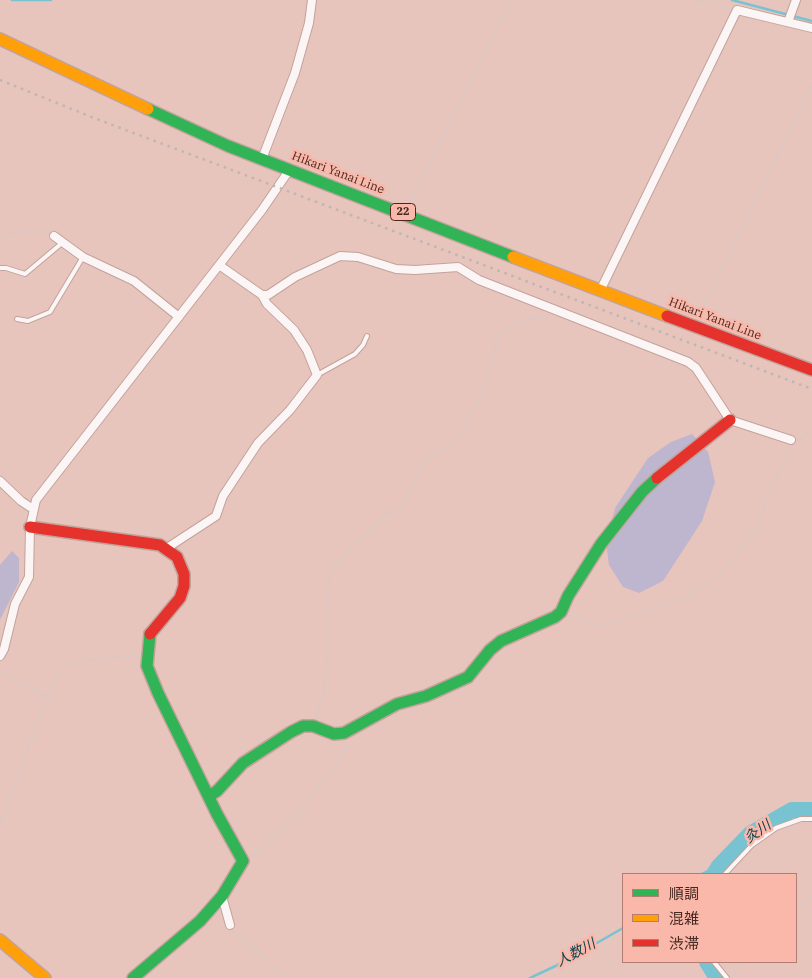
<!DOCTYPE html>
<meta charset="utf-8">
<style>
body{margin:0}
#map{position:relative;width:812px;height:978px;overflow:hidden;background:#e7c4bc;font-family:"IBM Plex Serif","Noto Sans JP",serif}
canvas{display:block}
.legend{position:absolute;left:622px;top:873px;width:175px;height:90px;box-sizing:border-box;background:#f9b8aa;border:1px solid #b27e73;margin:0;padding:6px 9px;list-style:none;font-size:15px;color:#472821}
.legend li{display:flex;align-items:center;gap:10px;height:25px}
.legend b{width:25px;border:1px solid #b27e73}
</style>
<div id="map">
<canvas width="812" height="978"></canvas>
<ul class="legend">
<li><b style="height:6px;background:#30b455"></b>順調</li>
<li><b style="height:6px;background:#ff9f0a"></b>混雑</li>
<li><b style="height:6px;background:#e5322d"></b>渋滞</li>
</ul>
</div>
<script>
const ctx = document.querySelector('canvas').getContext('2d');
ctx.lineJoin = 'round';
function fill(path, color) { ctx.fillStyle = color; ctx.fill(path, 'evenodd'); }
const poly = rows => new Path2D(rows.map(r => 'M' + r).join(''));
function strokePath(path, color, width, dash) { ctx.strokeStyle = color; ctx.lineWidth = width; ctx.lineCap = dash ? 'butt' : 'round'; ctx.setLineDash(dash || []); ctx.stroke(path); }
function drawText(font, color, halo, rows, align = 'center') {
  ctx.font = font + ' "IBM Plex Serif","Noto Sans JP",serif'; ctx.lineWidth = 5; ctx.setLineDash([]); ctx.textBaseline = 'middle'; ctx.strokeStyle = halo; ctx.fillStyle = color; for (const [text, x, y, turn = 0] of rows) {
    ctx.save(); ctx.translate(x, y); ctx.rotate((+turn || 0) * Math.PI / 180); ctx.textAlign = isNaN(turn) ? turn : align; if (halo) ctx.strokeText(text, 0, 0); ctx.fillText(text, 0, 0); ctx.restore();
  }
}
fill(poly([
 [692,434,708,452,715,482,702,521,663,581,639,593,623,587,609,565,606,542,615,508,648,458,671,442],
 [12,551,19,558,19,582,0,620,0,565]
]), '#beb6cf');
strokePath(poly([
 [12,0,51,0],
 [732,0,812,21],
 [702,874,719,866],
 [530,978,562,963,623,928]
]), '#78c3d2', 2.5);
strokePath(poly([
 [714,874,719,866,750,834,792,810,812,810],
 [707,962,717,978]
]), '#78c3d2', 16);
const lane = poly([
 [0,268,6,268,25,274,62,243],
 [17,319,28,321,50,312,83,257],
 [317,375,355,354,363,345,367,336],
 [725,874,752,845,776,828,801,819,812,819],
 [714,962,727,978]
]);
const street = poly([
 [788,22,796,0],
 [262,159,295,73,309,23,312,0],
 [54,236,83,257,134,281,179,317],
 [219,265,262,295,268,295,295,277,340,256,358,257,396,269,415,270,458,267,479,280,688,362,696,368,730,420,791,440],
 [600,291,737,10,812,28],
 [0,481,21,501,33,509],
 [167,548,216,516,223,496,258,443,290,410,317,375,307,350,294,330,267,304,262,295],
 [0,656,4,649,15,604,29,577,30,527,36,500,262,210,290,169],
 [222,896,230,925]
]);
const fast = poly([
 [148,109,228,146,513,257],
 [209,796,217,791,243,763,291,732,303,726,313,726,334,734,344,733,397,704,426,696,468,677,490,650,501,641,555,617,561,612,568,596,601,544,642,492,657,478],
 [133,978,200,921,222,896,243,861,217,814,158,693,147,666,150,634]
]);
const slow = poly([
 [0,39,148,109],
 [513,257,667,316],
 [0,940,45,978]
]);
const jam = poly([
 [667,316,812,370],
 [657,478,730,420],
 [30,527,160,545,177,557,184,574,184,586,180,598,150,634]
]);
strokePath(lane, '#c2a39c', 6);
strokePath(street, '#c2a39c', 10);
strokePath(fast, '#c2a39c', 14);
strokePath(slow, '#c2a39c', 14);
strokePath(jam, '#c2a39c', 14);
strokePath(poly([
 [697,0,730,9],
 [408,206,510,0],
 [0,235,20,232,49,232],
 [699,316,812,85],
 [798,439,801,440,812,427],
 [569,615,597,625,621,621,688,596,704,586,726,567,757,527,788,447],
 [0,673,48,696],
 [316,717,324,691,327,661,328,590,330,575,336,564,386,514,399,510,421,468,433,454,454,441,483,392,499,333,526,319,550,317],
 [0,823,48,696,63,666,77,661,137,655],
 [252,856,297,815,346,750,347,742],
 [796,910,812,895],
 [233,931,288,978],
 [738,978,734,970,740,962]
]), '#d5cac7', 2, [2.5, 2.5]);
strokePath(lane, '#fbf6f5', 4);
strokePath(street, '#fbf6f5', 8);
strokePath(fast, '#30b455', 11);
strokePath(slow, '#ff9f0a', 11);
strokePath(jam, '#e5322d', 11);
strokePath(poly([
 [0,80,94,118,812,389]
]), '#bfb6b4', 2.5, [2.5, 5]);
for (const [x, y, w] of [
 [403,212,25]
]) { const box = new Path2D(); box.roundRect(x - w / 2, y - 8.5, w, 17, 4); ctx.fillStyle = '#f9b8aa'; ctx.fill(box); strokePath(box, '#472821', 1); }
drawText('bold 11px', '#472821', null, [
 ["22",403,212]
]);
drawText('12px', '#472821', '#f9b8aa', [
 ["Hikari Yanai Line",338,173,21],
 ["Hikari Yanai Line",715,319,21]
]);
drawText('italic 14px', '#0c434d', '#f9b8aa', [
 ["灸川",758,832,-35],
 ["人数川",576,953,-28]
]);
</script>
